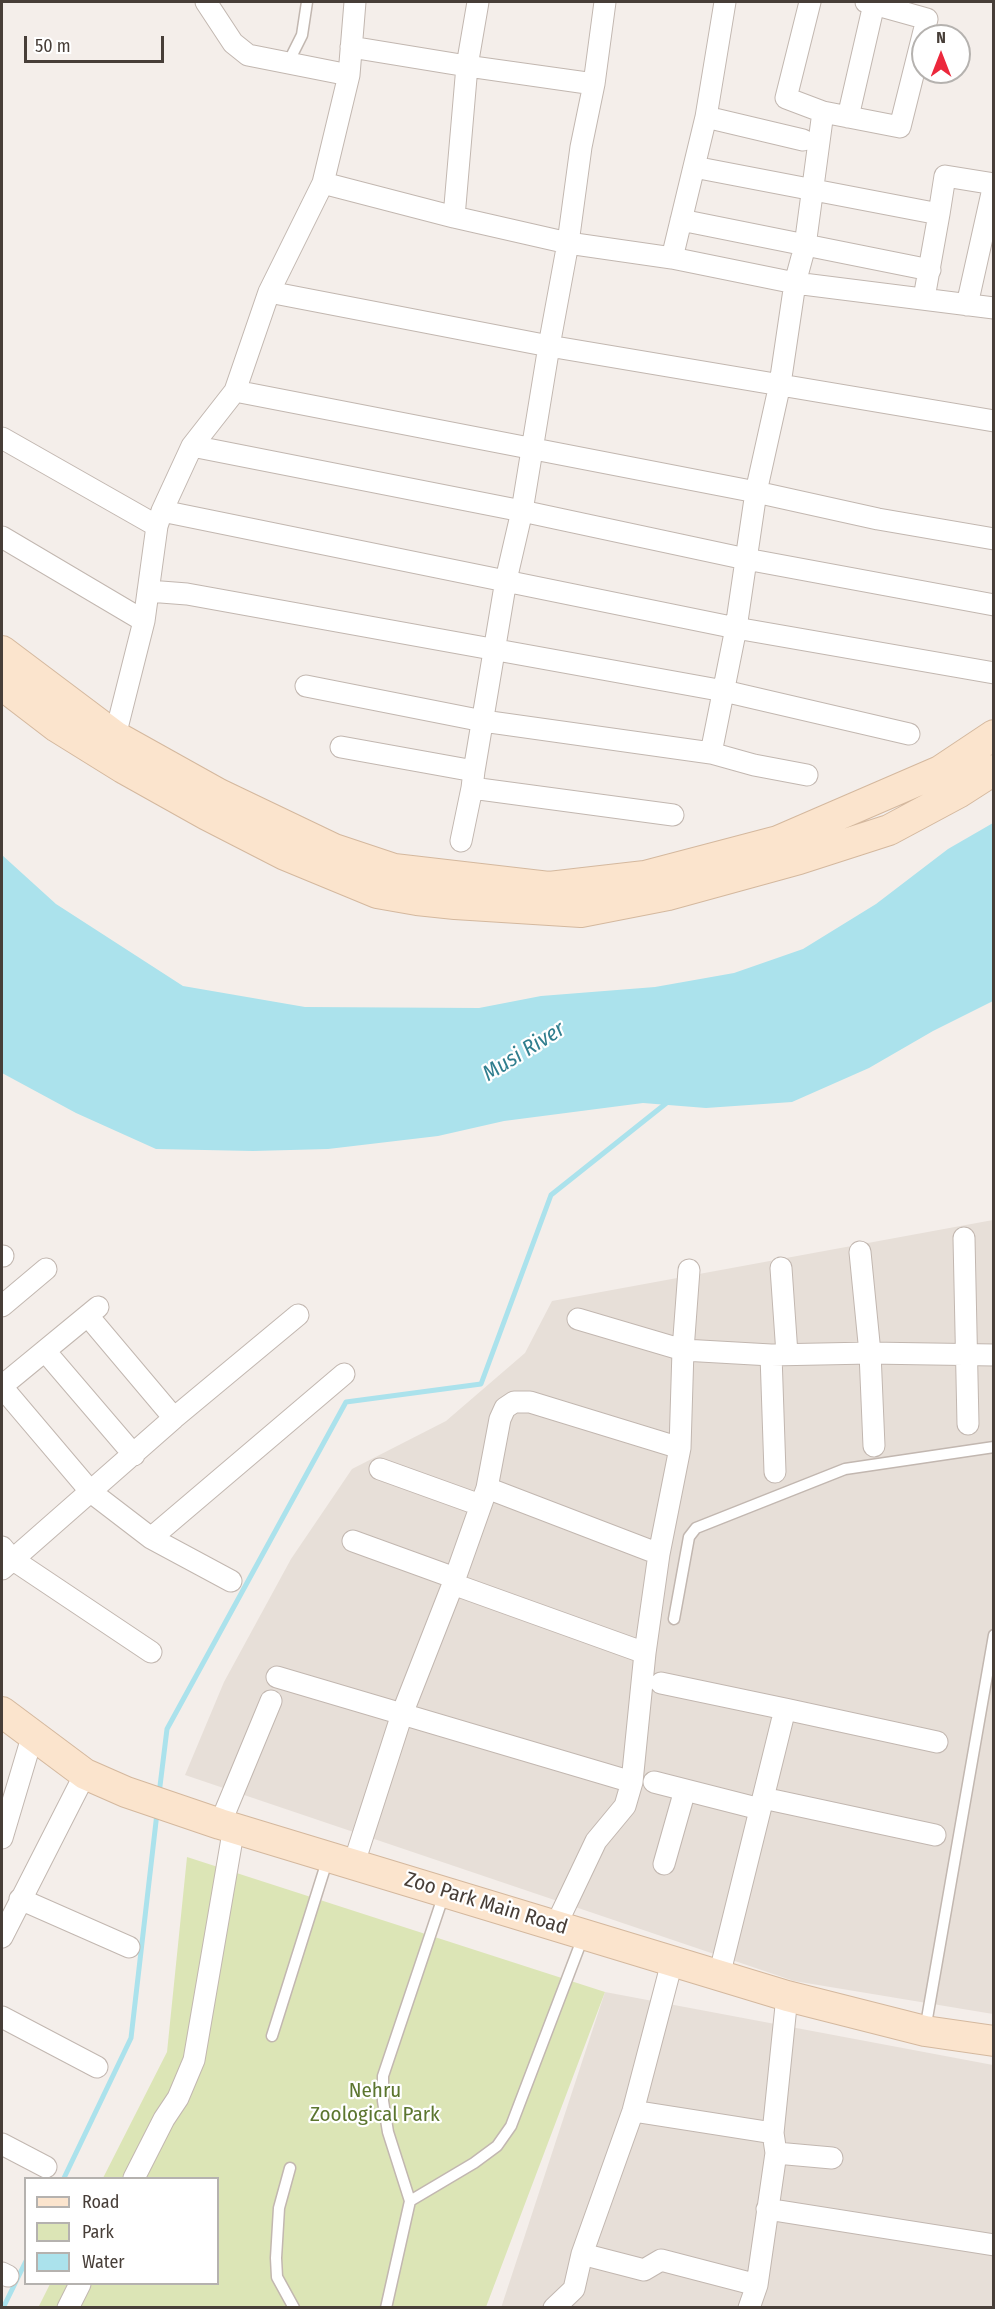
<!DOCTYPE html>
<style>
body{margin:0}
#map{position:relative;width:995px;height:2309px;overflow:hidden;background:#f4eeea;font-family:"Fira Sans Condensed",sans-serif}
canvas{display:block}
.frame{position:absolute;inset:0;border:3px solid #473e38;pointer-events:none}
.legend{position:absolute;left:24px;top:2177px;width:195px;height:108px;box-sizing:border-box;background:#fff;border:2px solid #b5b2af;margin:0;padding:8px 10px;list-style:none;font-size:18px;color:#473e38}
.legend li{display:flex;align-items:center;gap:12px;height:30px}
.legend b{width:30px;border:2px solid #b5b2af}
.north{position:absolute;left:911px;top:24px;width:60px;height:60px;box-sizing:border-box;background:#fff;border:2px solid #b5b2af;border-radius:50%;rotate:0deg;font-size:16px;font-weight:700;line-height:24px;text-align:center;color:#473e38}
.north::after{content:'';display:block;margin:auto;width:21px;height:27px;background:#ec283c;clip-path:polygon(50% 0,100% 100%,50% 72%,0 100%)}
.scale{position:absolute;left:24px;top:36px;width:140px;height:27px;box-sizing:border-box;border:3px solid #473e38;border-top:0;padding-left:8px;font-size:18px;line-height:21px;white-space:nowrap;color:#473e38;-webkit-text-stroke:4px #fff;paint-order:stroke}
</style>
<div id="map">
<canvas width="995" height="2309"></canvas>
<div class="frame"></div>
<ul class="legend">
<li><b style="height:8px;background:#fbe4cd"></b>Road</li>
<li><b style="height:16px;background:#dce5b6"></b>Park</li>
<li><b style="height:16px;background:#abe2ec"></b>Water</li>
</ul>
<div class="north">N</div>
<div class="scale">50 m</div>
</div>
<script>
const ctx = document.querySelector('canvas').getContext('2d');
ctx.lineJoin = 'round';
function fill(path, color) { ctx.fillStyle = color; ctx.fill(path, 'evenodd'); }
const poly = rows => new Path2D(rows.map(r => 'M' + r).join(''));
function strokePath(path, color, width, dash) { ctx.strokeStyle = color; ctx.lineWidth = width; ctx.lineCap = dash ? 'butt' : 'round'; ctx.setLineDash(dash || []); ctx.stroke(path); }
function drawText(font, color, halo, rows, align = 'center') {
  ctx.font = font + ' "Fira Sans Condensed",sans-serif'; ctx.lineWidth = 4.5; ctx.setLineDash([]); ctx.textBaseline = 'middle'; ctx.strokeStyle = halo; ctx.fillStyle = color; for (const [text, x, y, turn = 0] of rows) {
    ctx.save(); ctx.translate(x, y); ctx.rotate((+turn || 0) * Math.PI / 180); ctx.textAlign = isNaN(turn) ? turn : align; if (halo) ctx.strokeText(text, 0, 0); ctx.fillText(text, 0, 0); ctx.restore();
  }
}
fill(poly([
 [993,1220,993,2014,794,1981,185,1775,224,1682,291,1559,352,1469,446,1421,525,1353,552,1301],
 [605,1992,993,2065,993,2307,501,2308]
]), '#e7dfd8');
fill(poly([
 [187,1857,605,1992,486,2307,38,2308,50,2284,218,2284,218,2178,103,2178,167,2052]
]), '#dce5b6');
fill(poly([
 [993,823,993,1001,933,1031,869,1068,792,1102,706,1108,643,1103,504,1121,438,1136,328,1149,253,1151,156,1149,76,1113,2,1073,2,855,56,904,183,986,305,1007,479,1008,541,996,655,987,734,973,803,949,876,904,948,849]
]), '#abe2ec');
strokePath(poly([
 [159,1794,167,1729,346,1402,481,1384,551,1195,669,1101],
 [64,2178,131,2038,157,1813],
 [3,2308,26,2261]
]), '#abe2ec', 5);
const lane = poly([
 [288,63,302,35,307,2],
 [674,1619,689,1537,696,1528,845,1469,994,1447],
 [925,2030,994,1635],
 [272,2036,328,1858],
 [290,2168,279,2208,276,2258,277,2277,294,2308],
 [410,2201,474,2163,497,2146,511,2126,583,1937],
 [386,2308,410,2201,388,2132,383,2101,383,2076,444,1894]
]);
const street = poly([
 [206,2,233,43,248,55,349,75],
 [810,2,786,98,823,112,900,127,927,19,866,2],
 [351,47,467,66,594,84],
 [706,117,803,140],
 [848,117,874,4],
 [694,167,939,214,924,298],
 [323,183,454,217,568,243,672,258,795,283,994,308],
 [939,214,945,176,994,184],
 [454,217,467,66,478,2],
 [681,220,930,270],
 [672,258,706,117,725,2],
 [269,292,549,346,994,421],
 [967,305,994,184],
 [235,391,756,492,878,519,994,539],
 [2,438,157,526],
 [192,446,522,511,746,559,994,605],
 [162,511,736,628,994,673],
 [2,537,144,621],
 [148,591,187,594,724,691,909,734],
 [306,686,483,721,711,753],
 [115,736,144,621,157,526,162,511,192,446,235,391,269,292,323,183,349,75,355,2],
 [341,747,474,771,472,788,673,815],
 [474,771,506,580,522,511,549,346,568,243,581,147,594,84,605,2],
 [807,775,754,765,711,753,736,628,756,492,780,384,795,283,805,246,823,112],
 [461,841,472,788],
 [964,1238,968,1424],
 [860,1252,870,1353,874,1446],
 [2,1256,3,1256],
 [781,1268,787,1354],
 [2,1306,46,1269],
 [88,1316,174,1418],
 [578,1319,683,1350,689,1270],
 [45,1351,134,1455],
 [771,1355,775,1472],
 [2,1386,98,1307],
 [2,1387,91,1492,151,1538,231,1581],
 [380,1469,480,1505],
 [487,1488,659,1554],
 [151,1538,344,1374],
 [353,1541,455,1578],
 [2,1547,12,1559,151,1652],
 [2,1569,174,1418,298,1315],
 [453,1584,645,1653],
 [277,1677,632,1782,645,1653,659,1554,680,1448,683,1350,771,1355,870,1353,994,1355],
 [661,1683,785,1709],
 [654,1782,760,1809],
 [763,1798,935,1835],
 [220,1824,271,1701],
 [2,1838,33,1734],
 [354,1863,402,1714,453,1584,487,1488,500,1419,505,1408,514,1402,530,1402,680,1448],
 [664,1864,685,1790],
 [20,1899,129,1947],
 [556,1925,596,1841,625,1806,632,1782],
 [2,1937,85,1774],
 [719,1976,785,1709,937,1742],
 [2,2017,97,2067],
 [633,2111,773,2133],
 [2,2144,46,2167],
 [776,2153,832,2158],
 [134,2178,164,2119,178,2098,194,2060,234,1827],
 [767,2209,994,2245],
 [582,2254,644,2270,661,2260,757,2285],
 [2,2273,8,2276],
 [68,2308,80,2284],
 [554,2308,574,2289,582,2254,633,2111,672,1962],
 [749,2308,757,2285,776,2153,773,2133,787,1996]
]);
const secondary = poly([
 [2,651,115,736,219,794,334,849,394,869,549,887,645,876,778,841,940,771,994,735],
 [2,685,57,727,123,768,207,815,285,855,377,893,417,900,455,904,581,912,668,895,799,859,889,830,958,793,994,770],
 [2,1712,85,1774,126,1792,220,1824,787,1996,925,2031,994,2041]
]);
strokePath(lane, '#c2b7b0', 13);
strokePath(street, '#c2b7b0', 23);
strokePath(secondary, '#d4b89e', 32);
strokePath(lane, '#fff', 10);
strokePath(street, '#fff', 21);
strokePath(secondary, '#fbe4cd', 30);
drawText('21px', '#473e38', '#fff', [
 ["Zoo Park Main Road",486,1904,17]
]);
drawText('21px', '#5c762f', '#fff', [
 ["Nehru",375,2091],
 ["Zoological Park",375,2115]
]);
drawText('italic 22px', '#307e8e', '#fff', [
 ["Musi River",524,1052,-32]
]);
</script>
